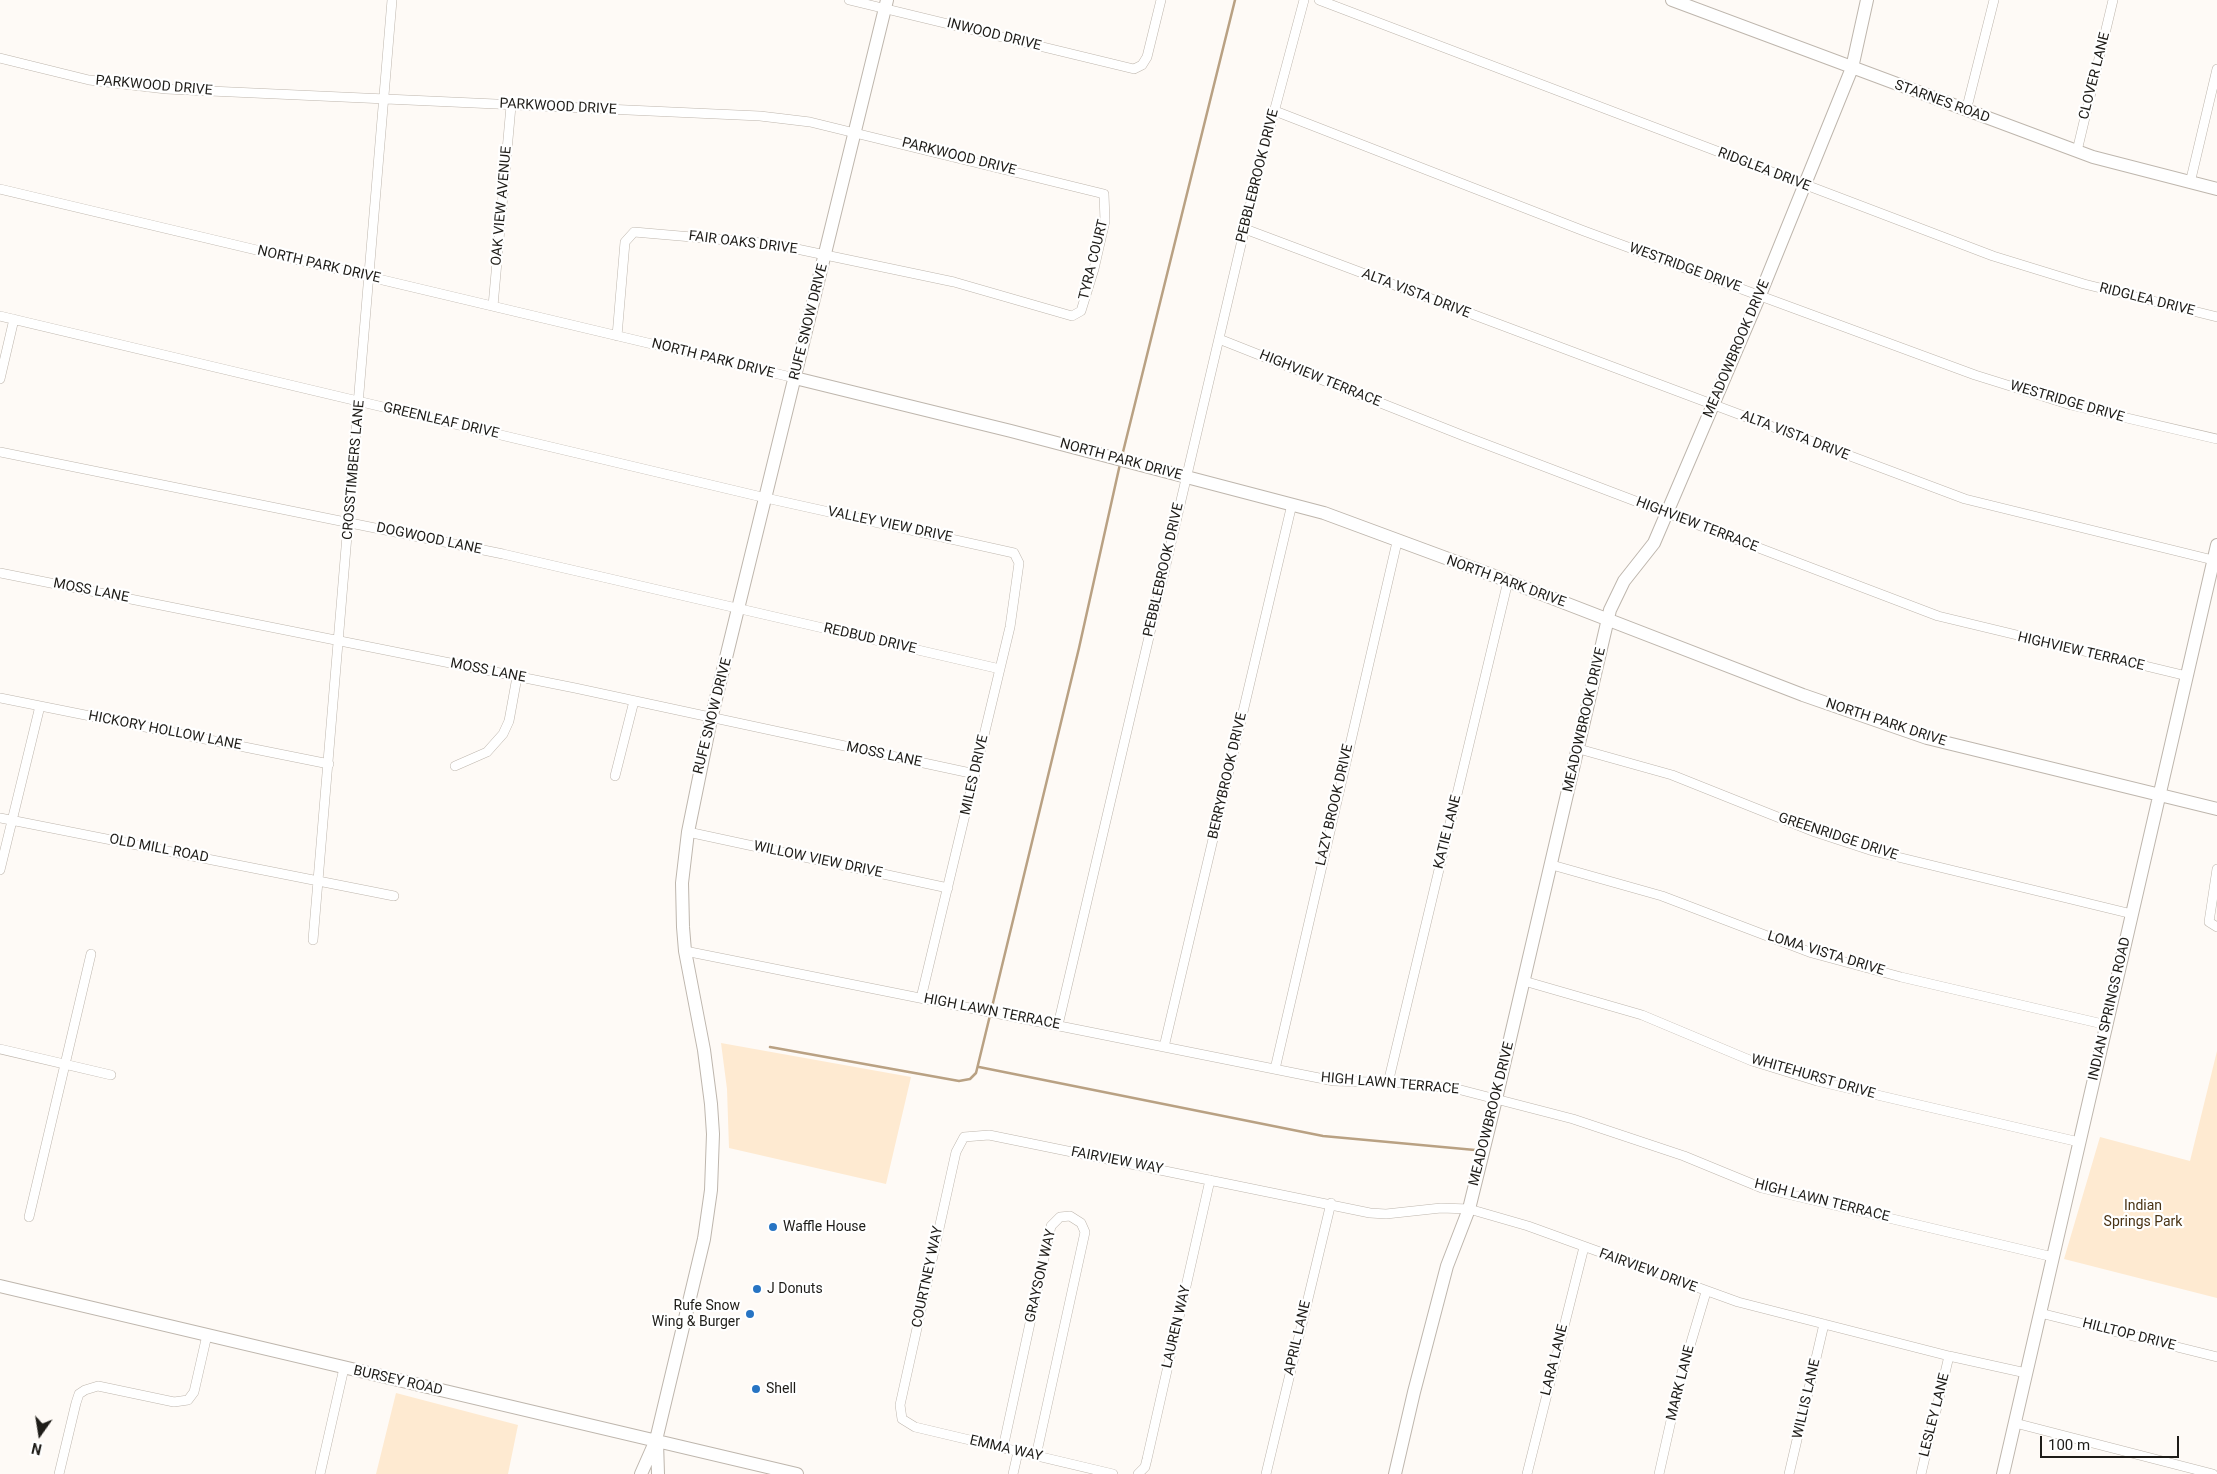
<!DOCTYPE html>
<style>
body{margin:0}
#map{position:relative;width:2217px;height:1474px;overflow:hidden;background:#fefaf6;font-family:Roboto,sans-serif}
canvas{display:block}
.north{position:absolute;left:15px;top:1409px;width:50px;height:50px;-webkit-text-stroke:4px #fff;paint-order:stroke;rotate:193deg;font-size:14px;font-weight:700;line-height:20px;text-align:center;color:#1e1c18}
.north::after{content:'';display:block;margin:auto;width:18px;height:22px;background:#1e1c18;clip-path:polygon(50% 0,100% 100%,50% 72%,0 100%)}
.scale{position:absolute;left:2040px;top:1436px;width:139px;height:22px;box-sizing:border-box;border:2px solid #1e1c18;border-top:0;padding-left:6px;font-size:15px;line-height:18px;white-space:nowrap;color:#1e1c18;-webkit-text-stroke:4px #fff;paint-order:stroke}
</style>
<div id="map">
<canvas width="2217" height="1474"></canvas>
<div class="north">N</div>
<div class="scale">100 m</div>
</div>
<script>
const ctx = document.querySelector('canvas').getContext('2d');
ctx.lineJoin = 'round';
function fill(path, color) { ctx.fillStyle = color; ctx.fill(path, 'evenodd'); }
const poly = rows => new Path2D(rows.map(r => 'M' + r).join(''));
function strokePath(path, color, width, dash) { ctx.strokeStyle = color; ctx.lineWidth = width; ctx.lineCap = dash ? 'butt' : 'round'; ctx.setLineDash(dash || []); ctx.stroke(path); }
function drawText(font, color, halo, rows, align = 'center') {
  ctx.font = font + ' Roboto,sans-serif'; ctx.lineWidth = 4.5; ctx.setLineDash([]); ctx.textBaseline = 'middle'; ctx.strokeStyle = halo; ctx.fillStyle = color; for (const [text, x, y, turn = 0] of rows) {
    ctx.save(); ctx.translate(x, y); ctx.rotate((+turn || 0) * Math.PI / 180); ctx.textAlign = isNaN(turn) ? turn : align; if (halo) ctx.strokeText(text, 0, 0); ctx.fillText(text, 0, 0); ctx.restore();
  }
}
fill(poly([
 [721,1043,911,1077,886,1184,729,1148,727,1089],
 [2217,1051,2217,1298,2064,1259,2100,1137,2190,1161],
 [396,1393,518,1425,508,1474,376,1474]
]), '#feead1');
strokePath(poly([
 [1122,456,1235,0],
 [770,1047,959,1081,970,1079,976,1073,1079,648,1120,464],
 [979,1067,1323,1136,1475,1150]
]), '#b9a183', 2.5);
const street = poly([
 [849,0,1134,69,1142,65,1147,57,1161,0],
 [1319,0,1993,256,2084,284,2217,317],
 [0,58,89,80,166,89,760,116,810,122,1104,194,1105,221,1094,269,1081,311,1072,316,954,282,773,244,634,232,625,242,617,336],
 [1275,111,1584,231,1975,375,2071,405,2217,439],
 [1966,111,1994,0],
 [2077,151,2113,0],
 [2190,183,2217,69],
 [0,189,795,378],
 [1245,229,1965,499,2213,560],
 [493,306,511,106],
 [0,316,766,498,1014,553,1019,563,1010,627,921,998],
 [1219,339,1464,436,1938,616,2187,676],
 [0,379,14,319],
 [0,452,503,554,1000,669],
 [0,573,575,688,975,774],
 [0,698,329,764],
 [1579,749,1672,775,1815,832,1873,851,2132,914],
 [455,766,487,752,503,734,509,721,517,677],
 [615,776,634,701],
 [0,818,394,896],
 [688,832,948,888],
 [1552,865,1662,896,1812,953,1901,977,2107,1025],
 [2217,869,2209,922,2217,927],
 [0,870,40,706],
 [313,940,392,0],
 [685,951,1334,1081,1408,1083,1461,1090,1573,1119,1684,1156,1762,1188,2053,1257],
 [1524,981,1642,1015,1752,1061,1817,1081,2079,1142],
 [1058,1025,1258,172,1304,0],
 [1164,1047,1292,504],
 [0,1049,111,1075],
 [1275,1069,1397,542],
 [1388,1083,1508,581],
 [29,1217,91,954],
 [2040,1313,2217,1357],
 [2015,1423,2213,1474],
 [1003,1448,1051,1226,1060,1217,1070,1216,1081,1223,1085,1232,1036,1456],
 [59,1474,76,1403,79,1394,85,1390,98,1386,174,1402,188,1400,194,1392,207,1335],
 [320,1474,344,1368],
 [1013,1474,1018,1452],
 [1113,1474,915,1427,902,1419,900,1405,956,1152,964,1137,989,1135,1370,1213,1386,1214,1441,1208,1469,1209,1528,1226,1738,1302,1949,1356,2026,1373],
 [1138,1474,1145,1467,1147,1459,1210,1180],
 [1266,1474,1331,1203],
 [1527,1474,1584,1247],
 [1659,1474,1681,1376,1706,1292],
 [1789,1474,1824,1324],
 [1921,1474,1949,1356]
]);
const secondary = poly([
 [1672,0,2093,157,2217,189],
 [795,378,1011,431,1324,513,1508,581,1803,695,1927,738,2217,809],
 [0,1286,797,1474],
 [657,1442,658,1474],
 [641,1474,656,1440,704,1239,711,1190,713,1134,711,1104,704,1050,685,951,683,927,682,883,688,832,711,719,887,0],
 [1395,1474,1414,1392,1447,1266,1469,1209,1496,1099,1610,610,1624,581,1654,543,1760,295,1852,68,1867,0],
 [2003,1474,2217,545]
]);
strokePath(street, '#beb6ad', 10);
strokePath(secondary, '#beb6ad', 14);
strokePath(street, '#fff', 9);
strokePath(secondary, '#fff', 12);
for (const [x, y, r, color] of [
 [773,1227,5,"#2774c3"],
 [757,1289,5,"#2774c3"],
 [750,1314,5,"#2774c3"],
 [756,1389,5,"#2774c3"]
]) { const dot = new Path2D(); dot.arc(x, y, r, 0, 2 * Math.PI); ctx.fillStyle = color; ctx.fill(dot); strokePath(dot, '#fff', 2); }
drawText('14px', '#1e1c18', '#fff', [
 ["INWOOD DRIVE",994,35,14],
 ["CLOVER LANE",2095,76,-76],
 ["PARKWOOD DRIVE",154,86,5],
 ["STARNES ROAD",1942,102,20],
 ["PARKWOOD DRIVE",558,107,3],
 ["PARKWOOD DRIVE",959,157,14],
 ["RIDGLEA DRIVE",1764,170,21],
 ["PEBBLEBROOK DRIVE",1258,176,-76],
 ["OAK VIEW AVENUE",502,206,-85],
 ["FAIR OAKS DRIVE",743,243,7],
 ["TYRA COURT",1094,260,-76],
 ["NORTH PARK DRIVE",319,265,13],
 ["WESTRIDGE DRIVE",1685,268,20],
 ["ALTA VISTA DRIVE",1416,294,21],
 ["RIDGLEA DRIVE",2147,300,14],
 ["RUFE SNOW DRIVE",809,322,-76],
 ["MEADOWBROOK DRIVE",1737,349,-67],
 ["NORTH PARK DRIVE",713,359,14],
 ["HIGHVIEW TERRACE",1320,379,22],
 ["WESTRIDGE DRIVE",2067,402,16],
 ["GREENLEAF DRIVE",441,421,13],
 ["ALTA VISTA DRIVE",1795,436,21],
 ["NORTH PARK DRIVE",1121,460,15],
 ["CROSSTIMBERS LANE",354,470,-85],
 ["VALLEY VIEW DRIVE",890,525,12],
 ["HIGHVIEW TERRACE",1697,525,21],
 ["DOGWOOD LANE",429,539,12],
 ["PEBBLEBROOK DRIVE",1164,570,-77],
 ["NORTH PARK DRIVE",1506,582,20],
 ["MOSS LANE",91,591,11],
 ["REDBUD DRIVE",870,639,13],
 ["HIGHVIEW TERRACE",2081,652,13],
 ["MOSS LANE",488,671,11],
 ["RUFE SNOW DRIVE",713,716,-76],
 ["MEADOWBROOK DRIVE",1585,720,-77],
 ["NORTH PARK DRIVE",1886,723,18],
 ["HICKORY HOLLOW LANE",165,731,11],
 ["MOSS LANE",884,755,12],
 ["MILES DRIVE",975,775,-77],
 ["BERRYBROOK DRIVE",1228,776,-77],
 ["LAZY BROOK DRIVE",1335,805,-77],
 ["KATIE LANE",1448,832,-76],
 ["GREENRIDGE DRIVE",1838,837,18],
 ["OLD MILL ROAD",159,849,11],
 ["WILLOW VIEW DRIVE",818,860,12],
 ["LOMA VISTA DRIVE",1826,954,17],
 ["INDIAN SPRINGS ROAD",2110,1009,-77],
 ["HIGH LAWN TERRACE",992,1012,11],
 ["WHITEHURST DRIVE",1813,1077,16],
 ["HIGH LAWN TERRACE",1390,1084,5],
 ["MEADOWBROOK DRIVE",1492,1114,-76],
 ["FAIRVIEW WAY",1117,1161,11],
 ["HIGH LAWN TERRACE",1822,1201,14],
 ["FAIRVIEW DRIVE",1648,1271,20],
 ["GRAYSON WAY",1041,1276,-77],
 ["COURTNEY WAY",928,1277,-78],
 ["LAUREN WAY",1177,1327,-77],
 ["HILLTOP DRIVE",2129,1335,14],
 ["APRIL LANE",1298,1338,-77],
 ["LARA LANE",1555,1360,-76],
 ["BURSEY ROAD",398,1381,13],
 ["MARK LANE",1681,1383,-76],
 ["WILLIS LANE",1807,1399,-77],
 ["LESLEY LANE",1935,1415,-76],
 ["EMMA WAY",1006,1449,13]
]);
drawText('14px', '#493314', '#fff', [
 ["Indian",2143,1206],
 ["Springs Park",2143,1222]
]);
drawText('14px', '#1e1c18', '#fff', [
 ["Waffle House",783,1227],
 ["J Donuts",767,1289],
 ["Rufe Snow",740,1306,"right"],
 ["Wing & Burger",740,1322,"right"],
 ["Shell",766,1389]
], 'left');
</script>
